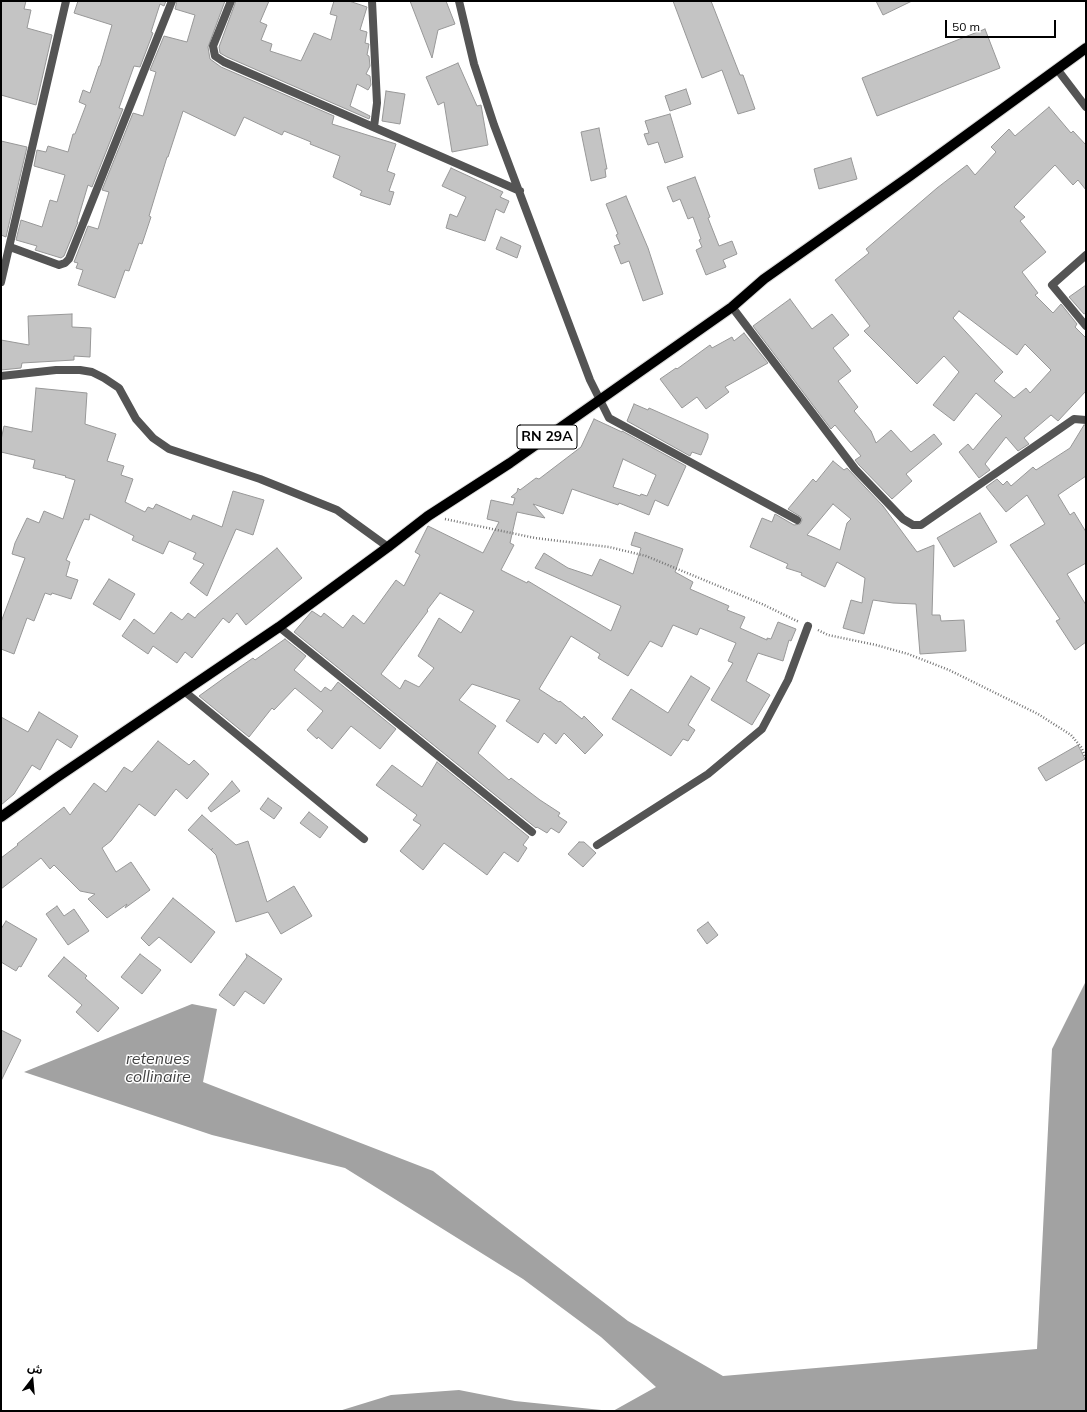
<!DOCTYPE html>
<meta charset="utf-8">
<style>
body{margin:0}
#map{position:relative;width:1087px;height:1412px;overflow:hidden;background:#fff;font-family:Mulish,"Noto Sans Arabic",sans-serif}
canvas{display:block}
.frame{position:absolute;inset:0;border:2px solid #000;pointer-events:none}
.north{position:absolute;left:12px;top:1360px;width:40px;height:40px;-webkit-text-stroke:3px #fff;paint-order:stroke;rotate:16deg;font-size:11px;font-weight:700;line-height:16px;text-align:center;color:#000}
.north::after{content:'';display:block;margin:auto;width:14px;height:18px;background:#000;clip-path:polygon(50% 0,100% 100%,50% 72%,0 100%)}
.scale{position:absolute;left:945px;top:20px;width:111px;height:18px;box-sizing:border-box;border:2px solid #000;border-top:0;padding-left:5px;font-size:12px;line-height:14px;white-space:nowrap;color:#000;-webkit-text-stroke:3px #fff;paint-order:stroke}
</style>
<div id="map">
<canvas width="1087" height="1412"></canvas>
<div class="frame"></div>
<div class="north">ش</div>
<div class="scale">50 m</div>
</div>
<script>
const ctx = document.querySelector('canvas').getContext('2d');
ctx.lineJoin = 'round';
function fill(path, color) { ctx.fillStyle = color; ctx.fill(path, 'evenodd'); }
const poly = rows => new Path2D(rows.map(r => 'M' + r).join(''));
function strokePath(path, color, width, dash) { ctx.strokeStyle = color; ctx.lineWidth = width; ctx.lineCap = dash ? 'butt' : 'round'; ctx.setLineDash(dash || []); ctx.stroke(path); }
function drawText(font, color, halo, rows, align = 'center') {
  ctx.font = font + ' Mulish,sans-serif'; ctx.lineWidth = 3; ctx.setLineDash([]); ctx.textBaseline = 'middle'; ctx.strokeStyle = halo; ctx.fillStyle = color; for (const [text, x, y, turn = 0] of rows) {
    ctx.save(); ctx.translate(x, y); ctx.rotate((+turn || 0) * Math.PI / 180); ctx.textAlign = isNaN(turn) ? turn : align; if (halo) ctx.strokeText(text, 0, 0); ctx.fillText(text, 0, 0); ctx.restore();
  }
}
fill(poly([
 [1086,981,1086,1411,613,1411,656,1387,601,1337,523,1279,345,1168,212,1135,24,1072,192,1004,217,1009,203,1082,433,1171,628,1321,723,1376,1037,1349,1052,1049],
 [459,1390,515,1401,611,1411,339,1411,391,1395]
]), '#a2a2a2');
const building = poly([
 [1,1,26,1,24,9,31,10,27,28,52,35,36,105,1,95,1,1],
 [78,1,166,1,164,6,160,4,151,32,153,33,140,67,134,66,119,108,123,109,92,187,88,185,77,222,78,222,64,256,61,258,35,250,37,246,16,240,21,220,42,227,50,200,57,202,65,175,34,166,37,150,46,152,48,146,68,152,73,134,75,134,86,105,79,102,83,90,90,93,99,66,100,66,112,25,74,13,78,1],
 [177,1,225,1,208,47,210,59,221,67,334,116,332,124,396,144,387,171,395,174,389,191,394,192,390,205,360,195,362,191,333,177,340,156,310,144,311,142,284,131,282,135,244,117,235,136,183,111,168,157,167,157,149,216,151,217,142,244,139,243,129,271,125,270,115,298,78,285,83,270,76,268,78,263,74,262,88,226,98,229,109,192,102,190,133,113,143,116,156,72,150,70,164,36,187,42,195,15,175,9,177,1],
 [236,1,269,1,260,22,267,25,261,40,272,44,270,51,301,61,314,33,331,40,337,16,330,14,334,1,349,1,367,7,360,30,367,32,365,43,369,44,367,55,369,56,370,66,366,74,370,76,371,85,368,90,357,84,350,106,370,116,369,119,227,57,220,53,219,47,236,1],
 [410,1,446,1,455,24,438,30,432,58,410,1],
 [673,1,711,1,740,75,743,75,755,109,738,114,722,70,702,78,673,1],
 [876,1,912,1,883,15,876,1],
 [985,29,1000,68,877,116,862,78,985,29],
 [458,63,477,106,481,105,488,145,452,152,444,102,438,105,426,77,458,63],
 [686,89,691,104,670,111,665,96,686,89],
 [386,91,405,94,400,124,382,121,386,91],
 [1049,107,1071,133,1073,131,1086,145,1086,190,1078,180,1073,185,1055,165,1014,207,1025,217,1020,221,1046,252,1022,272,1038,293,1035,295,1053,313,1061,304,1077,324,1075,327,1086,338,1086,391,1058,421,1051,415,1024,438,1029,444,1018,451,1006,437,985,464,990,470,979,478,959,452,968,444,973,450,996,422,1002,416,976,393,954,421,933,405,959,372,944,356,917,384,864,331,870,326,835,280,869,253,866,249,937,188,967,165,975,175,996,152,991,147,1009,129,1015,136,1049,107],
 [959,311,1017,355,1025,344,1051,370,1030,393,1026,388,1014,398,994,381,1003,372,953,318,959,311],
 [670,114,683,157,665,163,658,142,648,145,644,134,649,133,645,121,670,114],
 [599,128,607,169,605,169,606,177,591,181,581,132,599,128],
 [1,141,27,147,6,237,1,235,1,141],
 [851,158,857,179,819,189,814,169,851,158],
 [451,168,503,192,500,197,509,201,504,213,496,209,485,241,446,228,450,214,457,217,466,197,442,186,451,168],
 [695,177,710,217,708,218,719,246,732,241,737,254,723,260,726,267,706,275,696,250,702,247,699,240,701,239,693,217,688,219,680,199,673,202,667,187,695,177],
 [626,196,648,248,663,294,643,301,629,261,621,264,614,246,620,244,616,235,618,234,606,204,626,196],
 [501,237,521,246,517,258,496,249,501,237],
 [1086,285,1086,313,1084,314,1069,297,1086,285],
 [790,299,812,329,832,314,849,335,833,348,851,371,838,381,858,407,854,411,871,431,876,443,891,430,911,452,934,434,942,444,906,474,912,481,892,499,859,465,855,460,861,456,835,425,831,429,753,326,790,299],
 [72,314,72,327,91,328,90,357,74,356,74,360,22,363,21,368,1,370,1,340,29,345,28,316,72,314],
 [744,333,768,363,725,387,729,392,706,409,697,397,682,408,660,379,676,368,677,369,710,345,712,348,732,337,734,341,744,333],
 [36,388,87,393,85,424,116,434,107,461,124,466,121,475,133,479,125,502,145,512,148,507,153,509,156,504,191,520,193,515,222,527,233,491,264,500,253,535,236,529,207,596,190,583,204,564,193,559,196,553,169,541,163,554,132,540,134,536,90,514,89,520,84,519,66,560,70,562,66,576,78,580,71,599,52,593,51,595,45,593,34,621,27,618,14,654,1,649,1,622,25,558,12,554,15,543,27,518,39,523,44,511,63,519,75,480,65,477,66,476,33,468,35,460,1,452,1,440,4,426,32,432,36,388],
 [634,404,648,410,649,408,708,434,708,438,701,455,692,452,690,456,627,421,634,404],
 [594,419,622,432,622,431,686,466,668,506,655,500,649,515,619,503,618,505,572,489,563,514,533,504,545,518,517,512,510,543,514,545,501,570,527,583,528,581,611,631,621,606,535,568,544,553,568,568,592,576,600,559,633,574,641,548,631,545,635,532,683,549,675,572,693,582,690,589,729,606,727,610,745,617,740,628,767,640,767,638,771,639,778,622,796,629,791,641,789,640,783,661,758,653,746,681,770,695,752,725,711,700,733,663,728,661,736,643,700,628,697,635,673,625,662,647,650,641,628,676,598,658,600,654,571,636,539,689,559,702,560,701,582,719,584,716,603,735,585,754,564,733,556,744,544,733,538,743,506,721,520,700,472,684,459,700,496,726,478,753,509,780,511,778,540,800,560,813,558,816,567,822,559,833,551,828,547,833,537,827,536,828,294,632,312,611,321,617,324,613,343,628,353,615,364,624,396,580,404,586,420,555,415,552,428,526,483,553,499,522,487,519,491,500,513,505,515,498,511,497,517,492,518,488,520,490,536,478,539,479,581,447,594,419],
 [623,459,656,475,647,496,641,494,640,496,613,487,623,459],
 [440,593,474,611,461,633,439,618,418,656,434,668,419,687,405,680,400,689,381,674,428,611,427,610,440,593],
 [1084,425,1086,425,1086,476,1058,495,1070,515,1074,512,1086,532,1086,563,1067,574,1086,605,1086,642,1075,650,1056,621,1060,619,1010,545,1045,524,1027,495,1006,512,986,487,997,479,1003,485,1007,481,1011,486,1033,467,1036,470,1070,448,1084,425],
 [833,461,844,470,847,468,883,506,917,552,934,545,932,615,940,615,941,621,964,620,966,651,920,654,916,604,893,603,873,600,864,634,843,628,851,600,862,603,865,578,837,562,825,587,801,575,802,573,786,568,788,564,750,547,762,518,772,522,775,514,794,525,800,524,802,520,801,517,788,509,813,479,816,482,833,461],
 [833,504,851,519,847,523,840,550,815,538,807,535,833,504],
 [980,513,997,542,954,567,937,538,980,513],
 [277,548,302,578,246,625,237,613,229,623,223,618,192,658,185,652,177,663,153,646,148,654,122,636,134,619,154,634,171,612,182,620,188,613,195,618,198,614,277,548],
 [109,579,135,594,120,620,93,604,109,579],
 [285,639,306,656,294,670,321,692,325,687,331,691,338,682,396,729,380,749,351,726,332,749,318,737,317,739,307,730,323,711,295,688,274,710,272,708,249,737,199,696,224,678,253,658,255,660,285,639],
 [691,676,710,688,688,725,695,730,688,741,683,739,671,756,612,719,631,689,668,713,691,676],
 [39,712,78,736,71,748,57,739,40,770,32,765,14,794,1,805,1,717,28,732,39,712],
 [158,741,189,765,194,760,209,774,187,799,176,789,155,816,139,804,111,841,102,848,116,872,131,862,150,890,125,908,127,904,107,918,88,899,95,894,80,891,54,865,50,869,41,858,1,889,1,858,18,845,17,844,64,807,70,815,94,783,106,792,124,767,132,772,158,741],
 [1078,745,1085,759,1046,781,1038,768,1078,745],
 [437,762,529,837,523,845,527,848,518,862,504,852,487,875,444,843,423,870,400,851,421,825,413,820,417,815,376,785,392,765,422,787,437,762],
 [232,781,240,791,211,812,208,808,232,781],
 [268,798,282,808,274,819,260,809,268,798],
 [309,812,328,827,320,838,300,823,309,812],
 [202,815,236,845,248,841,267,902,294,886,312,916,281,934,268,912,236,922,216,855,211,850,213,848,211,850,188,830,202,815],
 [579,842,584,842,596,853,583,867,568,854,579,842],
 [173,898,215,932,191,963,159,937,149,946,141,938,173,898],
 [57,906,64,916,74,909,89,931,68,945,46,914,57,906],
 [6,921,37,939,21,967,19,966,16,971,1,962,1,929,6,921],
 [708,922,718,935,707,944,697,930,708,922],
 [140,954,161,970,142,994,121,977,140,954],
 [246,954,282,979,264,1004,245,991,234,1006,219,995,247,957,246,954],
 [64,957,87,976,85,978,119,1008,98,1032,76,1012,82,1005,48,976,64,957],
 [1,1030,21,1040,1,1081,1,1030]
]);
fill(building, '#c4c4c4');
strokePath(building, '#989898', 1);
const primary = poly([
 [1,817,56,778,279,627,388,547,428,516,510,463,732,307,764,279,910,176,1086,48]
]);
strokePath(primary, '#dbdbdb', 12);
strokePath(poly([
 [445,519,535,538,609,547,646,556,762,604,799,622],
 [818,630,828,635,876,645,908,654,949,670,1038,714,1071,735,1081,747,1086,758]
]), '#767676', 2.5, [1, 2]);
strokePath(poly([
 [231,1,213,46,215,56,224,62,520,191],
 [372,1,377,103,374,127],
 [459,1,474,64,494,125,590,380,609,418,797,520],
 [1057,69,1086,107],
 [10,247,59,265,65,263,69,259,172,1],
 [1086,255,1052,285,1086,326],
 [1,282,66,1],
 [732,307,855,469,903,519,913,525,921,525,1074,419,1086,420],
 [1,376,56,370,80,370,92,372,104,378,119,388,136,419,153,438,169,449,260,479,337,510,388,547],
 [279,627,532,832],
 [184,691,364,839],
 [597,845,708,774,762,729,788,680,808,626]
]), '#545454', 8);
strokePath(primary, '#000', 10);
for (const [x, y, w] of [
 [547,437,60]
]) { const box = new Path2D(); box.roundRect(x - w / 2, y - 12, w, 24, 3); ctx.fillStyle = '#fff'; ctx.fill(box); strokePath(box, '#000', 1); }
drawText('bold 14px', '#000', null, [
 ["RN 29A",547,437]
]);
drawText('italic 16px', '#434343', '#fff', [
 ["retenues",158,1059],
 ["collinaire",158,1077]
]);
</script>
